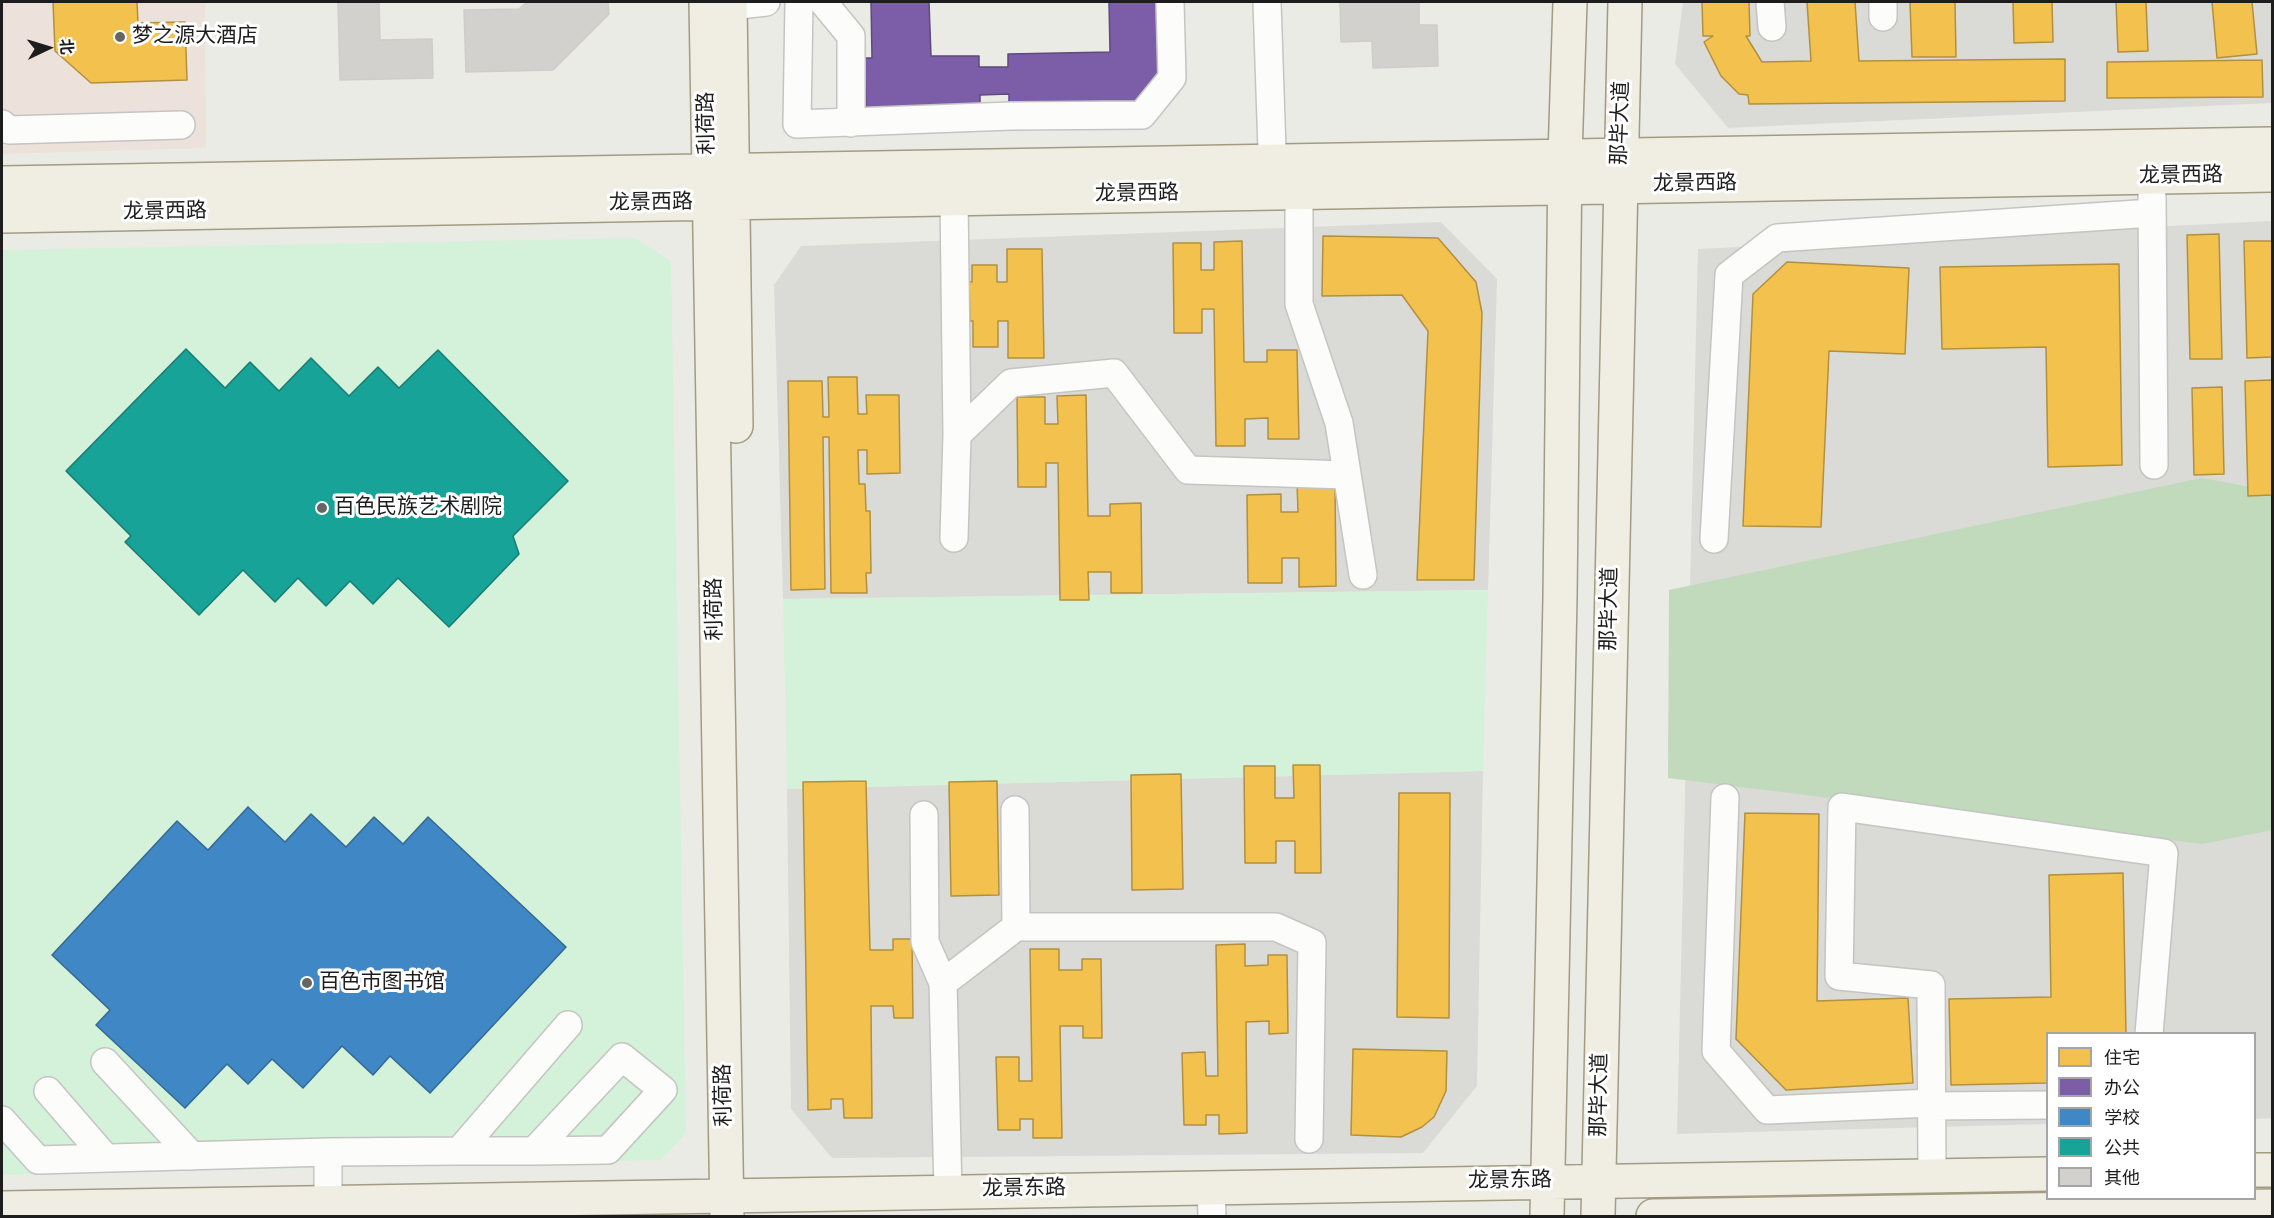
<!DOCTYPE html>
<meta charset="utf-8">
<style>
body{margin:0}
#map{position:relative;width:2274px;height:1218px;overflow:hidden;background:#ebebe6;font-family:"Source Sans 3","Noto Sans SC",sans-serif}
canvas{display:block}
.frame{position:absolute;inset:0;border:3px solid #1d1d1d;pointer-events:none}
.legend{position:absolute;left:2046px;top:1032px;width:210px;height:168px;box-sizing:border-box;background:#fff;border:2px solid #a5a5a5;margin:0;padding:8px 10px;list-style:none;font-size:18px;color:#1d1d1d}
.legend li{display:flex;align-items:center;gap:12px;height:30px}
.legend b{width:30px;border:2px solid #a5a5a5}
.north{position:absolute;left:18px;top:18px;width:60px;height:60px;-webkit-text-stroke:4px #fff;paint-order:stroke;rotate:86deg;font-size:16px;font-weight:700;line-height:24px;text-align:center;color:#1d1d1d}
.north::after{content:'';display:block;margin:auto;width:21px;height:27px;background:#1d1d1d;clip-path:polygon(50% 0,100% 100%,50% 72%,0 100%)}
</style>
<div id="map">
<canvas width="2274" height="1218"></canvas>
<div class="frame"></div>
<ul class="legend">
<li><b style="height:16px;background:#f2c14e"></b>住宅</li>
<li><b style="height:16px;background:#7b5ea7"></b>办公</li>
<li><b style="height:16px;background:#3f88c5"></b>学校</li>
<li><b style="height:16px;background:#17a398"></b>公共</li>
<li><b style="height:16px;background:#d2d1cd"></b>其他</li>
</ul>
<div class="north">北</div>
</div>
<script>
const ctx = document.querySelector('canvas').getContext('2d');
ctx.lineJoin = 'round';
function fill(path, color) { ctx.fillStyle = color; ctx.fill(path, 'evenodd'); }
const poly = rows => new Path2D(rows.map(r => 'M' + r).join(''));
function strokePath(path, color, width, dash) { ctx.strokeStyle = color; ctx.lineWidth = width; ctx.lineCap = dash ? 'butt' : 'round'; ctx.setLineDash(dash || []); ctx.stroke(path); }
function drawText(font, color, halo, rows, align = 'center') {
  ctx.font = font + ' "Source Sans 3","Noto Sans SC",sans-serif'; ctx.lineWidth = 6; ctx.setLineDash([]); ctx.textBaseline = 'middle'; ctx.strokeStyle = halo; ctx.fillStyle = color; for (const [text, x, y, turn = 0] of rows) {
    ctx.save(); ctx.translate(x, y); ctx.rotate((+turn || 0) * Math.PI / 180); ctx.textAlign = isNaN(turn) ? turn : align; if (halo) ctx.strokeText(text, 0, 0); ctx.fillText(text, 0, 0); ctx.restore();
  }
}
fill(poly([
 [1683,2,2272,2,2272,103,1728,128,1675,64],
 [2272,221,2272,1118,2255,1119,2254,1034,2048,1034,2047,1124,1677,1134,1698,249],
 [1441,222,1497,279,1488,590,783,599,774,285,801,246],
 [1483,771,1477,1086,1423,1153,832,1158,791,1109,787,789]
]), '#dadad7');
fill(poly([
 [2,2,205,2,206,148,2,154]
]), '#ede1db');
fill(poly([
 [2202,478,2272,491,2272,830,2202,844,1668,778,1669,590]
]), '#c1dabb');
fill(poly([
 [635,238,671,261,686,1133,661,1160,2,1175,2,250],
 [1488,590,1483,771,787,789,783,599]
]), '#d3f2d9');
const homes = poly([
 [53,2,137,2,138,23,185,22,187,80,91,83,55,51,53,2],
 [1702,2,1749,2,1750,36,1746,36,1762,62,1811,61,1807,2,1855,2,1859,61,2065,59,2065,101,1749,104,1748,95,1739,94,1721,76,1704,42,1713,36,1703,36,1702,2],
 [1910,2,1955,2,1956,57,1912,57,1910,2],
 [2013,2,2052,2,2053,42,2014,43,2013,2],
 [2116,2,2146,2,2148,51,2118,52,2116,2],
 [2212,2,2252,2,2257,54,2217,58,2212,2],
 [2262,60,2263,97,2107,98,2107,62,2262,60],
 [2219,234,2222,359,2190,359,2187,235,2219,234],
 [1323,236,1438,238,1476,282,1482,313,1474,580,1417,580,1428,331,1402,295,1322,296,1323,236],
 [1242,241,1244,362,1267,362,1267,350,1297,350,1299,439,1268,439,1268,418,1245,419,1245,446,1216,446,1214,309,1202,309,1202,333,1174,333,1173,243,1201,243,1201,270,1214,270,1214,242,1242,241],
 [2244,241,2272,241,2272,357,2247,358,2244,241],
 [1007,249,1042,249,1044,358,1008,358,1008,321,998,321,998,347,973,347,973,321,970,321,969,282,972,282,972,265,997,265,997,282,1007,282,1007,249],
 [1787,262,1909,268,1905,354,1829,351,1821,527,1743,526,1753,294,1787,262],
 [2119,264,2122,465,2048,467,2046,347,1942,349,1940,267,2119,264],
 [828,377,857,377,858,414,867,414,866,395,899,395,900,473,867,474,867,450,858,450,859,484,865,484,866,511,870,511,871,573,866,573,867,593,831,593,829,437,823,437,825,589,791,590,788,381,822,381,823,417,829,417,828,377],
 [2272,380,2272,495,2248,496,2245,381,2272,380],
 [2222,387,2224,474,2194,475,2192,388,2222,387],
 [1086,395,1088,516,1110,516,1110,504,1141,503,1142,593,1111,593,1111,572,1088,572,1089,600,1060,600,1058,463,1046,463,1046,487,1018,487,1017,397,1045,397,1045,424,1058,424,1057,396,1086,395],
 [1297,482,1335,482,1336,586,1299,587,1299,558,1282,558,1282,583,1248,583,1247,495,1281,494,1281,512,1298,512,1297,482],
 [1293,765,1320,765,1321,873,1295,873,1295,841,1276,841,1276,863,1245,863,1244,766,1275,766,1275,798,1294,798,1293,765],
 [1181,774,1183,889,1132,890,1131,775,1181,774],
 [866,781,870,950,893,950,893,939,912,939,913,1018,894,1018,893,1006,871,1006,872,1118,844,1118,843,1099,831,1099,831,1109,808,1110,803,782,866,781],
 [997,781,999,895,951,896,949,782,997,781],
 [1399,793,1450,793,1449,1018,1397,1017,1399,793],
 [1745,813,1819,814,1817,1001,1908,998,1913,1083,1786,1090,1736,1039,1745,813],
 [2123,873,2126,1034,2048,1034,2048,1083,1951,1085,1949,999,2051,997,2049,875,2123,873],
 [1245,944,1245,966,1268,965,1268,955,1287,955,1288,1033,1269,1034,1269,1021,1246,1022,1247,1133,1219,1134,1219,1115,1206,1115,1206,1125,1184,1125,1182,1053,1205,1052,1206,1076,1218,1076,1216,945,1245,944],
 [1030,949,1059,949,1059,970,1082,970,1082,959,1101,959,1102,1038,1083,1038,1083,1026,1060,1026,1062,1138,1033,1138,1033,1119,1020,1119,1020,1130,998,1130,996,1057,1019,1057,1019,1081,1032,1081,1030,949],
 [1353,1049,1447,1051,1446,1091,1434,1117,1422,1127,1401,1137,1351,1135,1353,1049]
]);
fill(homes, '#f2c14e');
strokePath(homes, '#b2903f', 1.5);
const offices = poly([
 [871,2,929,2,931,56,979,56,979,67,1008,67,1008,54,1110,52,1109,2,1159,2,1161,78,1137,102,1009,105,1009,94,980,95,980,108,866,110,865,58,872,58,871,2]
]);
fill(offices, '#7b5ea7');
strokePath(offices, '#5f4a7e', 1.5);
const schools = poly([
 [248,807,285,842,311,814,346,847,374,817,403,844,428,817,566,947,430,1093,390,1056,373,1075,342,1046,303,1088,272,1059,248,1084,227,1064,185,1108,96,1025,110,1010,52,955,177,821,208,850,248,807]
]);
fill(schools, '#3f88c5');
strokePath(schools, '#356893', 1.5);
const public = poly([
 [186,349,225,388,250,362,279,391,311,358,349,396,378,367,399,388,438,350,568,481,513,536,519,554,449,627,398,578,373,604,350,581,326,606,298,578,275,602,243,570,199,615,125,542,131,536,66,471,186,349]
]);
fill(public, '#17a398');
strokePath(public, '#197b73', 1.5);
const building = poly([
 [338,2,379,2,380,40,432,39,433,78,340,80,338,2],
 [527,2,608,2,609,14,553,70,466,72,464,10,519,9,527,2],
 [1340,2,1419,2,1419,25,1437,25,1438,66,1373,68,1372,41,1341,42,1340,2]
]);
fill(building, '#d2d1cd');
strokePath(building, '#cfcdc7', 1.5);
const minor = poly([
 [799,2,797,124,1011,116,1142,115,1172,78,1170,2],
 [823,2,851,36,851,123],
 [1267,2,1273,180],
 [1770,2,1772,27],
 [1883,2,1883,17],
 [730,6,766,2],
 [2,124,9,130,181,125],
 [1299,193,1299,304,1339,423,1363,575],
 [2152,196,2154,465],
 [954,198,957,435],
 [954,538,957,435,1011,383,1114,373,1188,470,1347,475],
 [1714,539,1729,275,1777,238,2152,213],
 [1725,798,1716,1051,1767,1110,1932,1103],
 [1015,810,1016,927],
 [924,815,925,942,943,983],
 [105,1062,192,1156],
 [48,1091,106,1158],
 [1932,1106,2048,1105],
 [2,1120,38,1160,328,1152],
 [459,1151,568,1025],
 [1932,1176,1931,985,1839,976,1842,807,2164,853,2149,1034],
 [1211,1187,1212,1216],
 [948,1192,943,983,1016,927,1276,927,1312,943,1309,1139],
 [328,1202,328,1152,459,1151,534,1151,608,1150,663,1090,622,1057,534,1151]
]);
const major = poly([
 [706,2,727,1216],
 [730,2,736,426],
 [2,183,2272,144],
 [2,216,2272,175],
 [2254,1170,2272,1170],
 [2,1208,2048,1174],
 [1547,1216,1560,598,1565,156,1570,2],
 [1598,1216,1625,2],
 [1653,1216,2272,1206]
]);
strokePath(minor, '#c4c4c2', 30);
strokePath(major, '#a19c82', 36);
strokePath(minor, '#fcfcfb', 27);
strokePath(major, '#f0ede3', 33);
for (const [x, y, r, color] of [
 [120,37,6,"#656563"],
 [322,508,6,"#656563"],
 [307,983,6,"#656563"]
]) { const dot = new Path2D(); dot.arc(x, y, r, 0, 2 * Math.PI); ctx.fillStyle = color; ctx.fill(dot); strokePath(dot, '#fff', 2); }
drawText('21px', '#1d1d1d', '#fff', [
 ["梦之源大酒店",132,37],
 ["百色民族艺术剧院",334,508],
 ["百色市图书馆",319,983]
], 'left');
drawText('21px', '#1d1d1d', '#fff', [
 ["利荷路",708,123,-91],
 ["那毕大道",1622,123,-88],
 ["龙景西路",2181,177,-1],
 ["龙景西路",1695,185,-1],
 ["龙景西路",1137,195,-1],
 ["龙景西路",651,204,-1],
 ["龙景西路",165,213,-1],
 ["利荷路",716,609,-91],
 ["那毕大道",1611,609,-89],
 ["利荷路",725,1095,-91],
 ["那毕大道",1601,1095,-89],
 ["龙景东路",1510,1182,-1],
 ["龙景东路",1024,1190,-1]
]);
</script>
